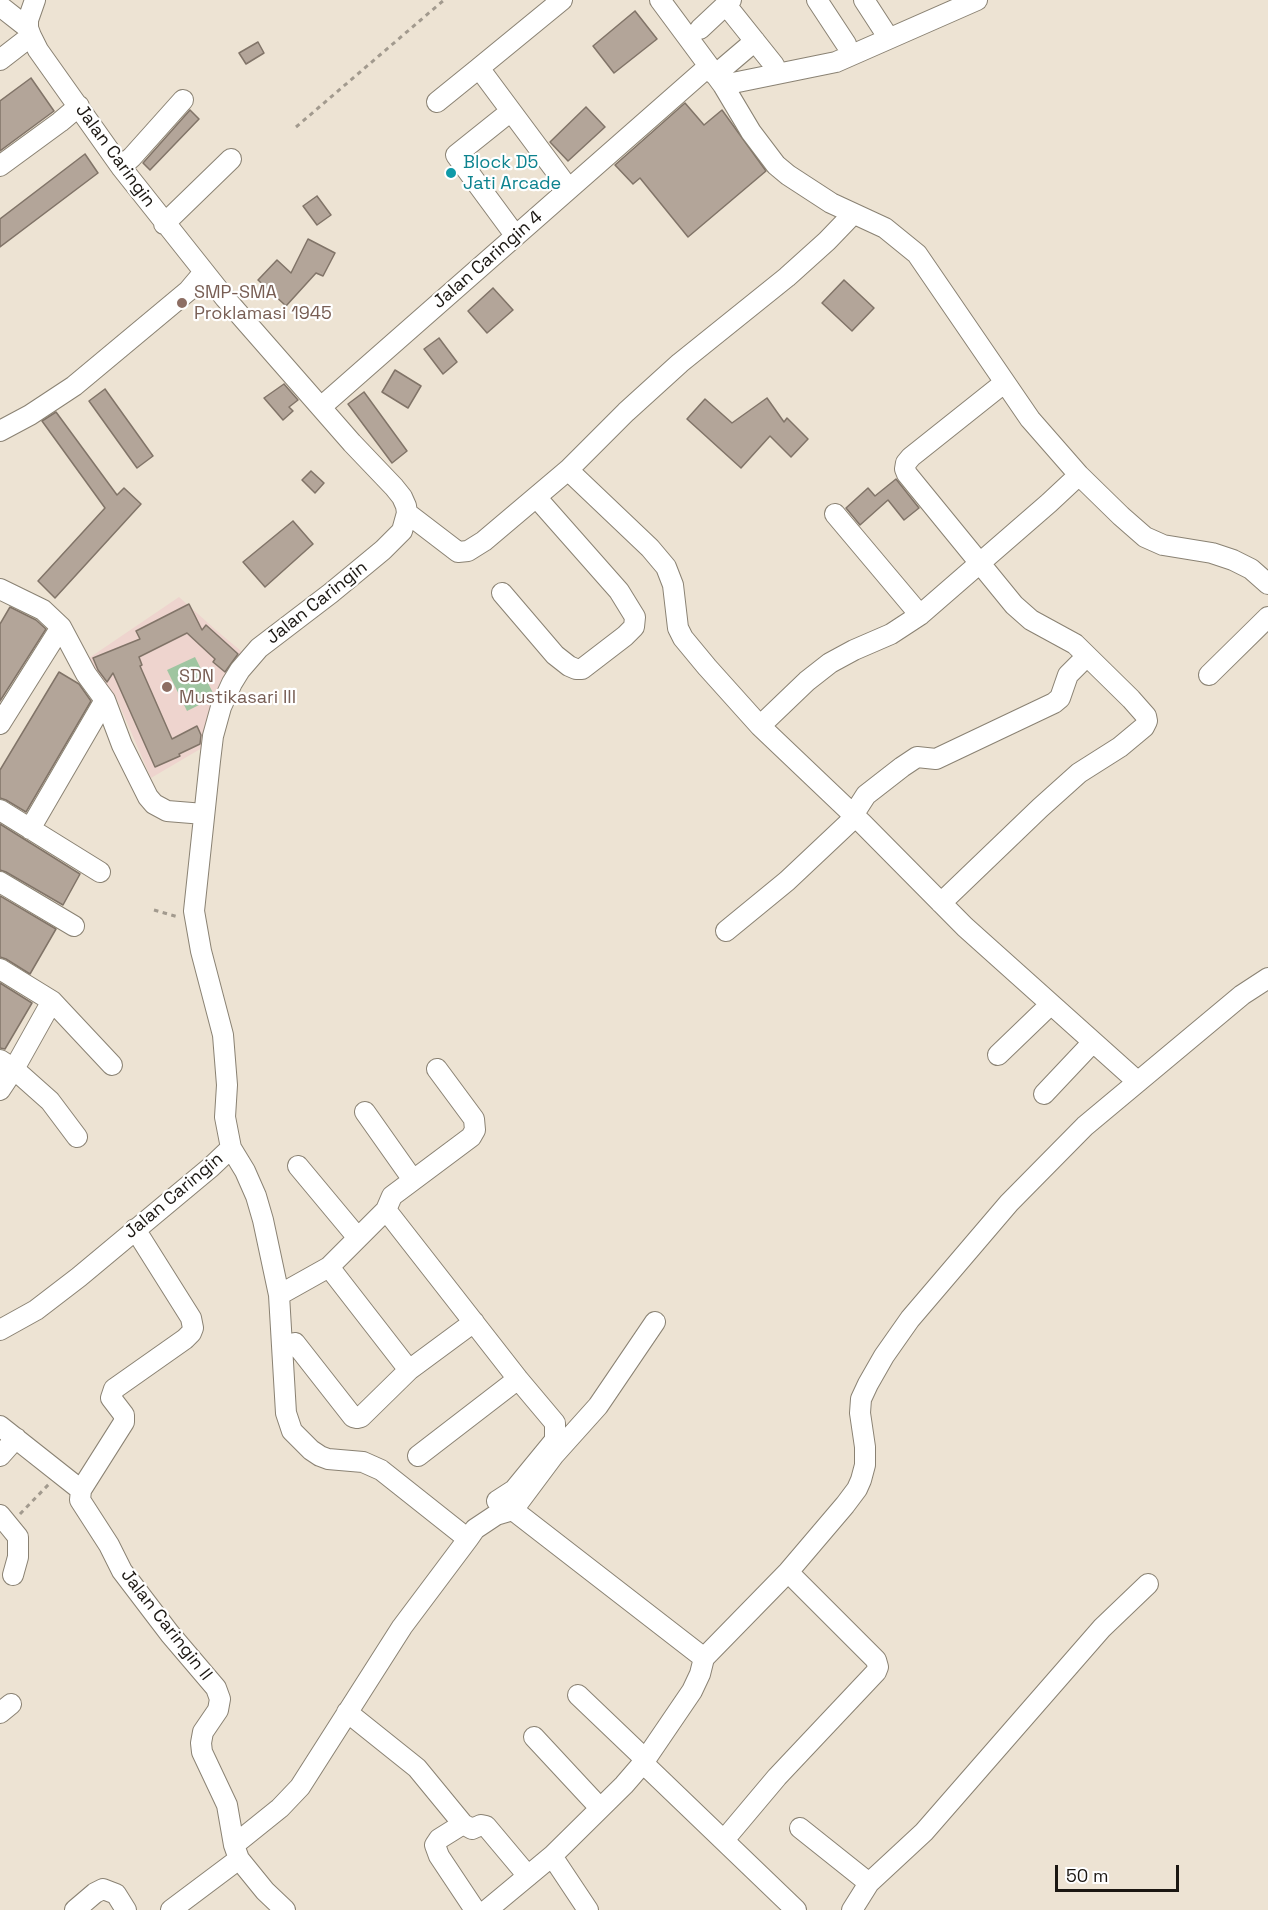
<!DOCTYPE html>
<style>
body{margin:0}
#map{position:relative;width:1268px;height:1910px;overflow:hidden;background:#ede3d3;font-family:"Space Grotesk",sans-serif}
canvas{display:block}
.scale{position:absolute;left:1055px;top:1865px;width:124px;height:27px;box-sizing:border-box;border:3px solid #1b1712;border-top:0;padding-left:8px;font-size:18px;line-height:21px;white-space:nowrap;color:#1b1712;-webkit-text-stroke:4px #fff;paint-order:stroke}
</style>
<div id="map">
<canvas width="1268" height="1910"></canvas>
<div class="scale">50 m</div>
</div>
<script>
const ctx = document.querySelector('canvas').getContext('2d');
ctx.lineJoin = 'round';
function fill(path, color) { ctx.fillStyle = color; ctx.fill(path, 'evenodd'); }
const poly = rows => new Path2D(rows.map(r => 'M' + r).join(''));
function strokePath(path, color, width, dash) { ctx.strokeStyle = color; ctx.lineWidth = width; ctx.lineCap = dash ? 'butt' : 'round'; ctx.setLineDash(dash || []); ctx.stroke(path); }
function drawText(font, color, halo, rows, align = 'center') {
  ctx.font = font + ' "Space Grotesk",sans-serif'; ctx.lineWidth = 4.5; ctx.setLineDash([]); ctx.textBaseline = 'middle'; ctx.strokeStyle = halo; ctx.fillStyle = color; for (const [text, x, y, turn = 0] of rows) {
    ctx.save(); ctx.translate(x, y); ctx.rotate((+turn || 0) * Math.PI / 180); ctx.textAlign = isNaN(turn) ? turn : align; if (halo) ctx.strokeText(text, 0, 0); ctx.fillText(text, 0, 0); ctx.restore();
  }
}
fill(poly([
 [179,597,217,631,247,656,207,745,151,778,115,695,97,678,89,658]
]), '#eed4ce');
fill(poly([
 [195,657,215,697,187,711,167,670]
]), '#9fc5a1');
const building = poly([
 [635,11,657,39,614,73,593,46,635,11],
 [258,42,264,53,246,64,239,53,258,42],
 [31,78,54,111,0,151,0,101,31,78],
 [685,103,704,125,722,110,766,171,688,237,640,178,633,184,615,165,685,103],
 [586,107,605,127,568,161,550,142,586,107],
 [190,110,199,119,150,170,143,163,190,110],
 [85,154,98,173,0,247,0,219,85,154],
 [317,196,331,215,317,225,303,206,317,196],
 [308,239,335,253,323,276,316,273,286,306,258,280,277,260,291,273,308,239],
 [844,280,874,308,852,331,822,303,844,280],
 [493,288,513,310,487,333,468,311,493,288],
 [439,338,457,362,443,374,424,349,439,338],
 [395,370,421,386,408,408,382,392,395,370],
 [284,384,298,400,289,407,293,411,283,420,264,398,284,384],
 [105,389,153,456,137,468,89,401,105,389],
 [364,392,407,451,392,463,348,404,364,392],
 [767,398,784,422,787,418,808,439,791,457,770,436,741,468,687,419,705,399,732,423,767,398],
 [56,412,117,495,124,488,141,504,55,598,38,581,105,508,42,421,56,412],
 [311,471,324,483,315,493,302,480,311,471],
 [896,479,919,508,904,520,888,500,860,525,846,508,868,488,875,496,896,479],
 [293,521,313,544,265,587,243,562,293,521],
 [189,604,202,630,206,625,238,654,225,672,213,662,215,659,187,633,139,657,142,665,140,666,172,739,197,726,201,735,200,744,179,754,180,756,155,767,113,673,107,682,98,670,93,658,140,639,136,631,189,604],
 [10,607,36,620,46,629,0,701,0,624,10,607],
 [59,672,79,684,91,701,26,812,6,800,0,798,0,770,59,672],
 [0,824,80,874,63,905,6,872,0,870,0,824],
 [0,896,56,929,30,974,6,959,0,957,0,896],
 [0,983,32,1003,5,1049,0,1048,0,983]
]);
fill(building, '#b3a599');
strokePath(building, '#817468', 1.5);
const minor = poly([
 [562,0,479,68,569,189],
 [660,0,723,85,751,132,776,165,788,175,831,203,885,228,917,254,1030,419,1079,475,1121,516,1145,537,1163,545,1212,553,1233,560,1251,569,1268,584],
 [817,0,846,44],
 [864,0,888,37],
 [726,5,774,65],
 [0,6,28,28],
 [700,29,731,0],
 [0,60,31,36],
 [715,75,755,41],
 [723,85,836,62,977,0],
 [437,102,479,68],
 [511,111,456,155,512,231],
 [0,166,60,122,79,106],
 [121,167,132,157,183,100],
 [164,224,231,159],
 [321,407,709,66],
 [0,431,30,415,74,386,188,291,204,272],
 [568,470,650,548,666,567,673,585,678,628,683,638,707,667,760,726,863,824,965,927,1138,1082],
 [407,513,458,552,468,551,484,541,568,470,626,412,680,363,787,277,827,241,853,214],
 [835,514,920,615],
 [0,589,43,610,61,627,86,674,105,700,122,745,148,797,154,804,167,811,204,814],
 [502,593,555,655,569,666,576,669,582,669,625,636,634,627,635,617,619,591,536,497],
 [1209,675,1268,617],
 [0,724,61,627],
 [760,726,807,681,830,663,854,650,891,634,920,615,1049,503,1079,475],
 [0,810,100,872],
 [30,829,105,700],
 [0,882,74,926],
 [941,903,1040,808,1079,773,1120,747,1144,727,1147,721,1146,716,1131,699,1075,644,1031,620,1014,605,907,474,905,469,906,463,911,457,1004,383],
 [726,931,787,881,855,817,857,809,866,795,902,767,917,757,936,759,1054,703,1060,698,1068,675,1087,656],
 [0,969,52,1001,112,1065],
 [998,1055,1051,1004],
 [0,1060,14,1069,50,1101,77,1137],
 [0,1090,14,1069,52,1001],
 [1044,1094,1093,1042],
 [365,1112,413,1180],
 [231,1148,245,1171,256,1196,263,1220,279,1295,286,1413,292,1431,311,1450,320,1456,328,1459,363,1462,381,1470,468,1539],
 [298,1166,358,1238],
 [386,1210,518,1379,555,1423,555,1440,514,1490,497,1501],
 [329,1267,409,1370,474,1322],
 [279,1295,329,1267,386,1210,392,1196,471,1137,475,1130,474,1119,437,1069],
 [0,1330,36,1310,79,1277,211,1167,231,1148,225,1117,227,1085,223,1035,201,951,194,911,210,761,213,736,221,707,232,683,240,670,259,648,331,593,383,550,402,531,407,513,406,506,402,497,394,487,352,443,225,298,121,167,38,50,31,36,28,28,28,20,35,0],
 [295,1343,353,1417,357,1418,361,1417,409,1370],
 [0,1426,81,1490,80,1500,109,1545,122,1571,170,1634,216,1688,220,1699,218,1710,203,1732,201,1743,202,1752,227,1805,234,1845,239,1859,265,1891,285,1910],
 [0,1456,16,1438],
 [418,1456,518,1379],
 [81,1490,124,1422,124,1415,111,1398,114,1389,185,1339,191,1333,193,1328,191,1318,135,1229],
 [513,1510,704,1658],
 [0,1515,18,1537,18,1557,13,1575],
 [578,1695,645,1759],
 [347,1712,417,1768,463,1824,472,1829,481,1825,486,1826,528,1876],
 [0,1713,11,1704],
 [534,1737,600,1808],
 [643,1763,796,1910],
 [463,1824,439,1839,435,1845,439,1856,475,1910],
 [800,1828,869,1883],
 [724,1840,777,1777,876,1672,878,1667,876,1660,788,1572],
 [234,1845,280,1808,300,1787,402,1627,468,1539,475,1529,496,1515,513,1510,554,1455,598,1406,655,1322],
 [75,1910,95,1893,103,1889,116,1894,126,1910],
 [171,1910,239,1859],
 [487,1910,552,1856],
 [588,1910,552,1856,624,1785,643,1763,692,1691,700,1674,704,1658,788,1572,845,1505,857,1489,861,1480,865,1465,865,1447,860,1413,861,1399,868,1384,884,1356,910,1319,1009,1203,1085,1126,1242,995,1268,978],
 [852,1910,869,1883,924,1832,1102,1628,1148,1584]
]);
strokePath(minor, '#8a8273', 22);
strokePath(poly([
 [296,127,444,0],
 [154,910,178,917],
 [20,1514,49,1484]
]), '#a29a8e', 3, [4.5, 4.5]);
strokePath(minor, '#fff', 20);
for (const [x, y, r, color] of [
 [451,173,6,"#0f9aa8"],
 [182,303,6,"#8d6e63"],
 [167,687,6,"#8d6e63"]
]) { const dot = new Path2D(); dot.arc(x, y, r, 0, 2 * Math.PI); ctx.fillStyle = color; ctx.fill(dot); strokePath(dot, '#fff', 2); }
drawText('18px', '#1b1712', '#fff', [
 ["Jalan Caringin",115,156,54],
 ["Jalan Caringin 4",488,260,-41],
 ["Jalan Caringin",317,603,-38],
 ["Jalan Caringin",174,1196,-40],
 ["Jalan Caringin II",166,1625,52]
]);
drawText('18px', '#0d838f', '#fff', [
 ["Block D5",463,163],
 ["Jati Arcade",463,184]
], 'left');
drawText('18px', '#785e54', '#fff', [
 ["SMP-SMA",194,293],
 ["Proklamasi 1945",194,314],
 ["SDN",179,677],
 ["Mustikasari III",179,698]
], 'left');
</script>
